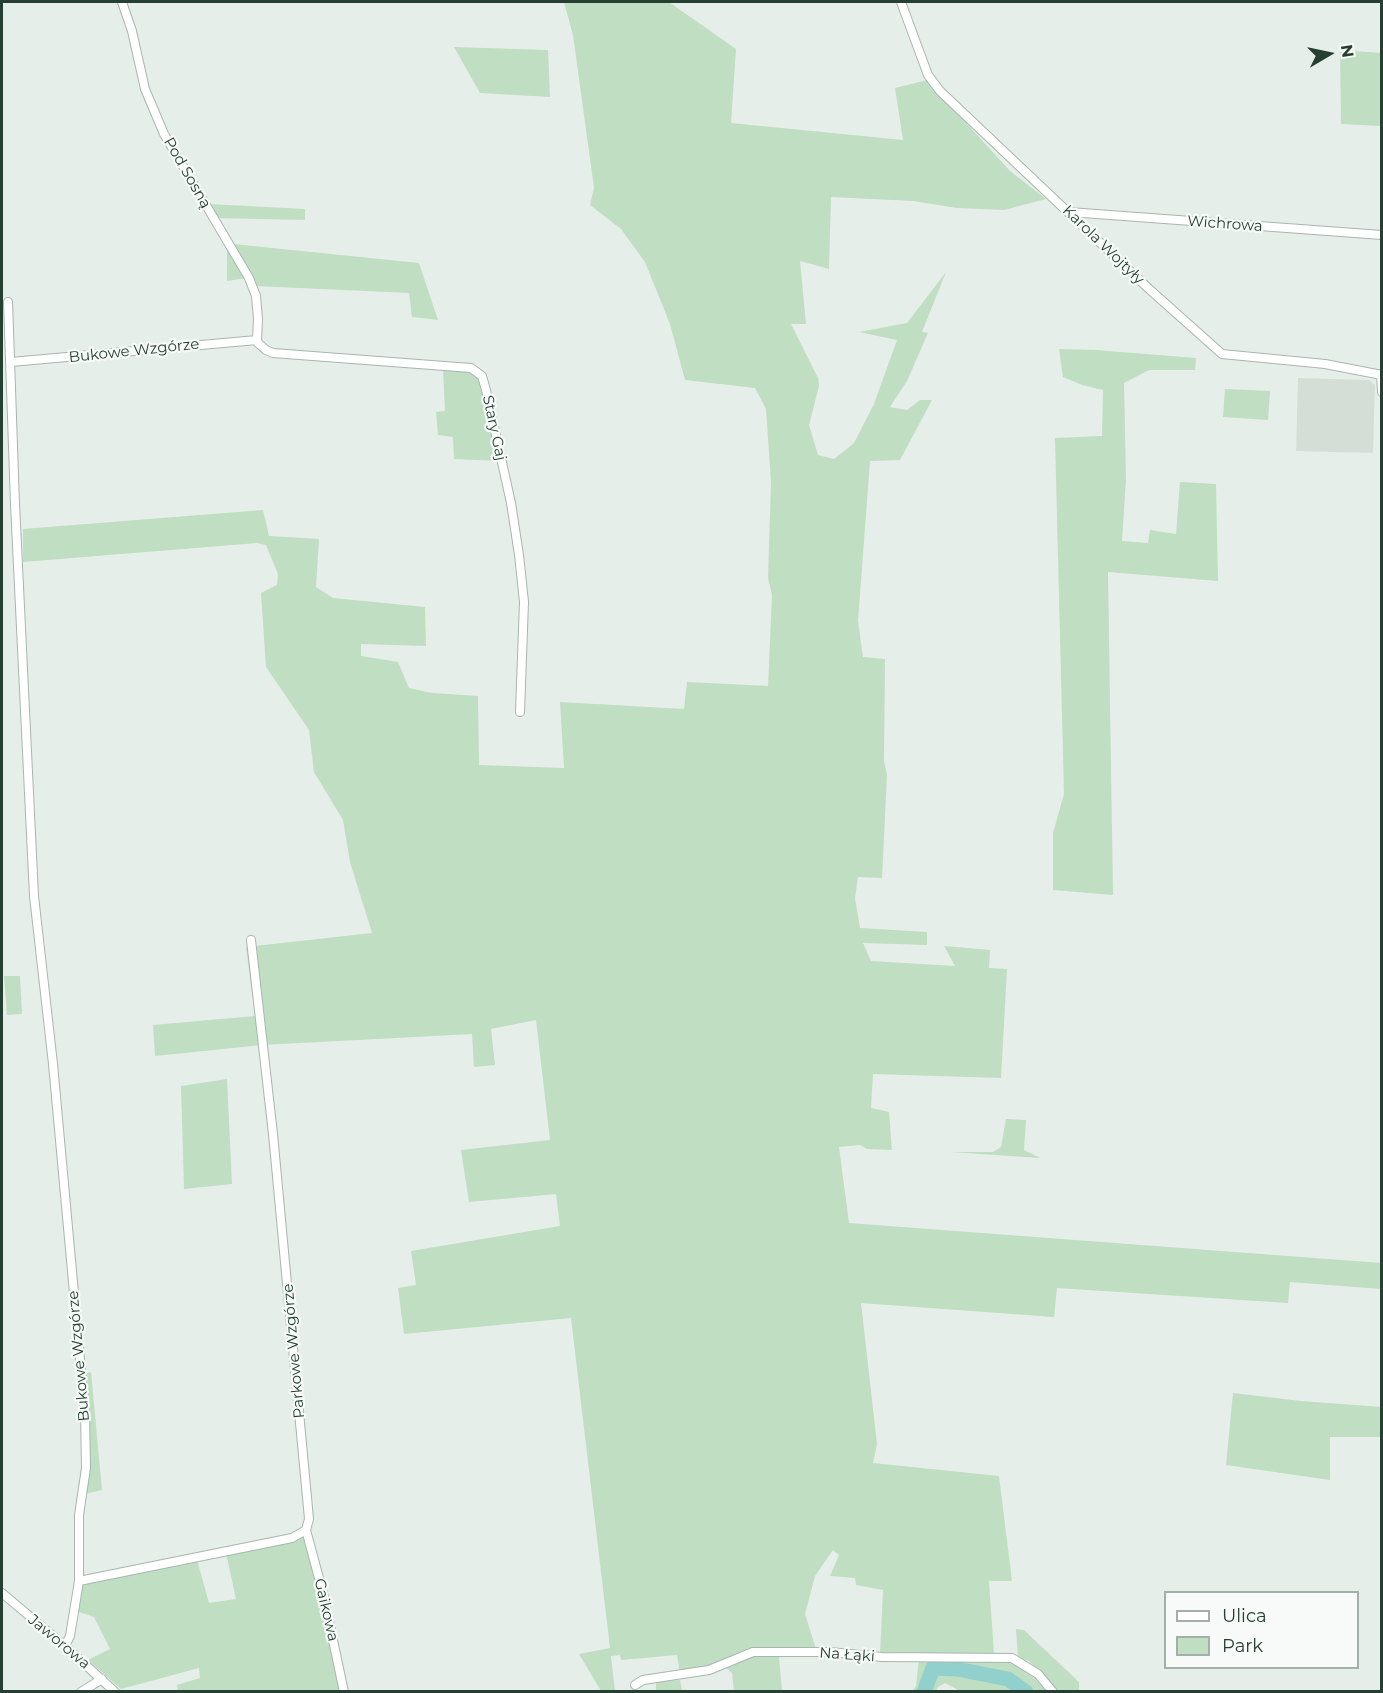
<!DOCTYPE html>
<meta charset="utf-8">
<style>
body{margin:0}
#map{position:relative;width:1383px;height:1693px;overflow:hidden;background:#e6eee9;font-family:Montserrat,sans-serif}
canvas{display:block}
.frame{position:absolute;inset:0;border:3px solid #254033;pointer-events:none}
.legend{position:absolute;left:1164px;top:1591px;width:195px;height:78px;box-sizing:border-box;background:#f7faf8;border:2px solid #a3b0a9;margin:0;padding:8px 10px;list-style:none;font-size:18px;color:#254033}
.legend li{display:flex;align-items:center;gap:12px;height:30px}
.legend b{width:30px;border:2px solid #a3b0a9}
.north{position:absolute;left:1299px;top:24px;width:60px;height:60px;-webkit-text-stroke:4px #f7faf8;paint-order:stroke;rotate:81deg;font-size:16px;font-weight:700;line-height:24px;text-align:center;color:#254033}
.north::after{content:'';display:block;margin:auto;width:21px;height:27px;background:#254033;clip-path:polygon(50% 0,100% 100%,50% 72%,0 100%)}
</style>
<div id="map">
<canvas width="1383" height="1693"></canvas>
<div class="frame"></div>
<ul class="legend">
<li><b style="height:8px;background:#fff"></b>Ulica</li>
<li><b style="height:16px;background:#c0dec2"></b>Park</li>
</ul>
<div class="north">N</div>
</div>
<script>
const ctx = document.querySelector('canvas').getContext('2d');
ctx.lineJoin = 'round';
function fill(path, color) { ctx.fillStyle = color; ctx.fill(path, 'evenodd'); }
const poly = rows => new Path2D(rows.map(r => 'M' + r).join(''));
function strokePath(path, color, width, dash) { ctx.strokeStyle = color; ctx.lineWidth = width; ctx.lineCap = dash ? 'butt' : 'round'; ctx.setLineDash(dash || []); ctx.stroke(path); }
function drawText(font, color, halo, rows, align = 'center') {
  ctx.font = font + ' Montserrat,sans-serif'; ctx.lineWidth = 4.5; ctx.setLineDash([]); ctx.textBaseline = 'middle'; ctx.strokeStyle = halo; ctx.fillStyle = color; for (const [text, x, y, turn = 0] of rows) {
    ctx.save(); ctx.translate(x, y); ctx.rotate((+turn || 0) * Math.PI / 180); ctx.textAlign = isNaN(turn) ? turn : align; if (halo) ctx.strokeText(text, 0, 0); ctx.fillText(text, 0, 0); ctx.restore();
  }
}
fill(poly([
 [1298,378,1369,380,1375,385,1373,453,1296,451]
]), '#d4ded7');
fill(poly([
 [564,2,669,2,736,49,731,123,903,140,895,88,927,80,1010,171,1046,199,1004,210,957,208,913,201,831,197,829,269,800,261,806,324,791,324,818,378,819,386,809,425,818,455,834,459,854,443,874,404,897,340,859,332,907,323,946,272,922,332,928,333,907,381,890,407,907,410,920,400,932,400,900,460,870,461,858,621,863,657,885,659,884,761,887,775,882,878,858,877,855,898,860,928,927,932,927,945,863,943,871,961,955,966,944,946,990,950,989,968,1007,969,1001,1078,873,1074,871,1108,889,1112,892,1150,867,1149,860,1145,839,1147,849,1223,1381,1263,1381,1289,1290,1282,1288,1303,1057,1288,1054,1317,861,1303,877,1444,873,1463,999,1476,1012,1581,989,1581,994,1654,880,1655,883,1590,856,1585,855,1578,830,1576,839,1555,833,1550,815,1576,805,1614,816,1649,749,1648,708,1667,680,1673,677,1655,621,1660,620,1655,611,1656,615,1691,601,1691,579,1654,610,1648,571,1318,404,1334,398,1288,416,1285,411,1251,560,1226,556,1194,469,1202,461,1150,550,1140,536,1020,491,1029,495,1065,474,1067,472,1034,262,1045,155,1056,153,1025,255,1016,246,947,372,933,350,862,343,820,314,772,309,730,266,667,261,593,277,585,278,574,266,545,257,543,23,562,23,529,263,510,269,536,319,539,316,587,333,598,425,607,426,646,361,644,361,656,398,662,409,688,432,693,478,696,479,765,564,768,560,702,684,709,687,682,768,686,772,595,768,578,771,482,766,409,755,388,685,380,670,324,645,262,621,229,590,205,594,188,573,35],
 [454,47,548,50,550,97,480,93],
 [1340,50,1381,53,1380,126,1341,124],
 [209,204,305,209,305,220,217,218],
 [227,243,247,278,227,281],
 [233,244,419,263,438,320,412,317,409,293,256,286],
 [1059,349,1096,350,1196,358,1195,370,1149,370,1124,383,1126,479,1122,541,1148,543,1150,530,1176,534,1180,482,1216,484,1218,581,1108,572,1113,895,1053,890,1053,833,1064,794,1055,438,1102,436,1103,390,1082,385,1063,377],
 [443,370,471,371,480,379,499,461,454,459,453,437,438,435,436,412,445,411],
 [1225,389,1270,391,1268,420,1223,417],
 [4,976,20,976,22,1014,7,1015],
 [227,1079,232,1184,184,1189,181,1086],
 [1006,1119,1026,1120,1024,1150,1040,1158,951,1152,993,1152,1001,1147],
 [91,1372,102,1490,85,1494,89,1427,86,1373],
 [1233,1393,1301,1401,1381,1407,1381,1437,1330,1437,1330,1480,1226,1465],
 [303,1537,321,1601,322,1616,326,1624,340,1691,178,1691,177,1685,200,1678,199,1668,121,1689,88,1660,110,1649,94,1617,76,1611,83,1585,197,1560,209,1603,236,1599,226,1553],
 [1016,1629,1024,1630,1079,1682,1079,1691,1058,1691,1029,1661,1018,1658],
 [753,1655,779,1657,782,1691,734,1691,732,1673,726,1668],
 [919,1660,1019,1663,1047,1691,960,1691,945,1683,938,1687,936,1691,912,1692,916,1686],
 [680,1680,682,1691,656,1692,656,1682]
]), '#c0dec2');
strokePath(poly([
 [924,1692,933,1668,957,1669,1008,1679,1026,1692]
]), '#91d0cc', 15);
const minor = poly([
 [122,2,132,31,145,89,164,134,249,278,256,296,258,319,257,340],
 [901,2,928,75,940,91,1148,288,1222,354,1325,364,1382,375],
 [1069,212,1382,235],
 [8,302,15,504,34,896,53,1064,85,1413,86,1468,79,1515,79,1581,70,1636,65,1646],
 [257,340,258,343,266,350,273,353,471,368,482,376,486,390,511,503,519,555,524,602,520,712],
 [11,362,257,340],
 [1381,375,1382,392],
 [306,1530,323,1593,344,1692],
 [79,1581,292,1538,306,1530,309,1519,273,1134,251,940],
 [2,1593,65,1646,115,1692],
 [635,1685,643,1680,709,1670,753,1652,830,1652,882,1657,1012,1658,1038,1674,1053,1692],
 [81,1692,102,1679]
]);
strokePath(minor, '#a8b6af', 10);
strokePath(minor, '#fff', 8);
drawText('15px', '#254033', '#f7faf8', [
 ["Pod Sosną",187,173,60],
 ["Wichrowa",1225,224,4],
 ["Karola Wojtyły",1103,245,44],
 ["Bukowe Wzgórze",134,351,-6],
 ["Stary Gaj",494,428,78],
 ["Parkowe Wzgórze",294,1351,-95],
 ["Bukowe Wzgórze",79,1356,-95],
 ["Gaikowa",326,1610,77],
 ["Jaworowa",59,1642,40],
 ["Na Łąki",847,1655,4]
]);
</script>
